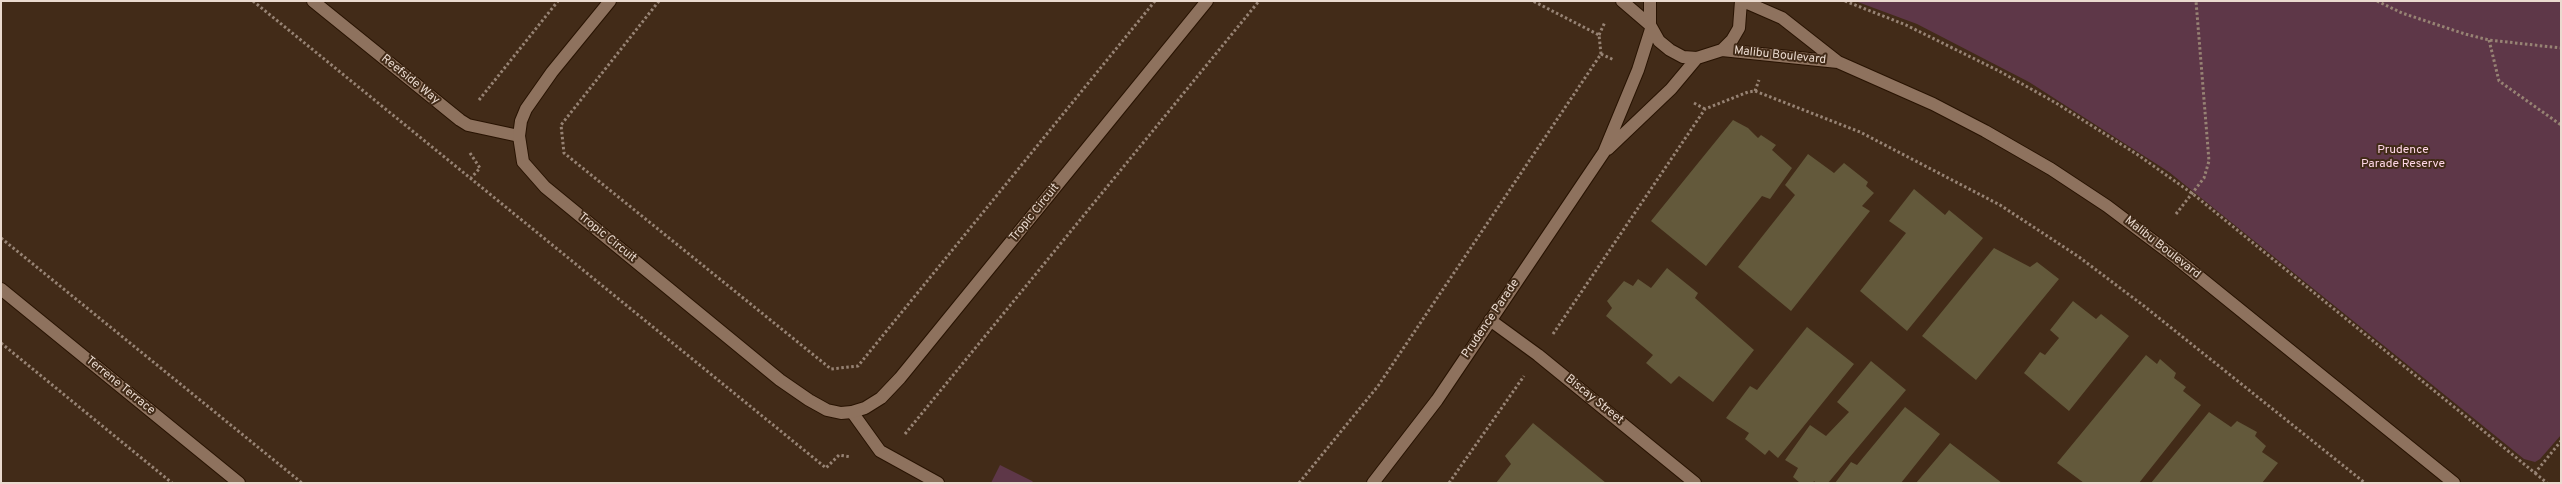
<!DOCTYPE html>
<style>
body{margin:0}
#map{position:relative;width:2562px;height:484px;overflow:hidden;background:#422b18;font-family:Overpass,sans-serif}
canvas{display:block}
.frame{position:absolute;inset:0;border:2px solid #eadacf;pointer-events:none}
</style>
<div id="map">
<canvas width="2562" height="484"></canvas>
<div class="frame"></div>
</div>
<script>
const ctx = document.querySelector('canvas').getContext('2d');
ctx.lineJoin = 'round';
function fill(path, color) { ctx.fillStyle = color; ctx.fill(path, 'evenodd'); }
const poly = rows => new Path2D(rows.map(r => 'M' + r).join(''));
function strokePath(path, color, width, dash) { ctx.strokeStyle = color; ctx.lineWidth = width; ctx.lineCap = dash ? 'butt' : 'round'; ctx.setLineDash(dash || []); ctx.stroke(path); }
function drawText(font, color, halo, rows, align = 'center') {
  ctx.font = font + ' Overpass,sans-serif'; ctx.lineWidth = 4; ctx.setLineDash([]); ctx.textBaseline = 'middle'; ctx.strokeStyle = halo; ctx.fillStyle = color; for (const [text, x, y, turn = 0] of rows) {
    ctx.save(); ctx.translate(x, y); ctx.rotate((+turn || 0) * Math.PI / 180); ctx.textAlign = isNaN(turn) ? turn : align; if (halo) ctx.strokeText(text, 0, 0); ctx.fillText(text, 0, 0); ctx.restore();
  }
}
fill(poly([
 [1855,1,2561,1,2561,435,2540,459,2535,462,2524,459,2169,172,2029,82,1917,24],
 [1000,465,1032,481,1034,483,991,483]
]), '#5e3748');
fill(poly([
 [1733,120,1748,128,1758,138,1761,135,1776,145,1772,150,1792,168,1770,199,1762,196,1706,266,1651,221],
 [1808,154,1834,173,1844,163,1868,182,1866,186,1874,193,1862,206,1870,211,1791,311,1738,267,1795,195,1785,185],
 [1914,189,1945,215,1949,210,1983,238,1907,331,1860,291,1906,233,1889,221],
 [1994,248,2030,267,2037,262,2059,279,1976,380,1922,336],
 [1667,268,1698,293,1695,298,1754,350,1713,402,1679,376,1671,384,1646,363,1653,355,1606,316,1612,308,1607,301,1624,281,1633,286,1638,279,1651,288],
 [2073,301,2096,319,2101,314,2129,336,2069,411,2024,373,2040,352,2045,355,2059,338,2050,330],
 [1807,327,1854,364,1778,458,1769,450,1765,455,1745,439,1749,433,1726,418,1750,386,1757,390],
 [2146,355,2157,364,2160,359,2176,373,2174,378,2186,387,2183,391,2201,405,2139,483,2084,483,2057,463],
 [1871,361,1906,390,1828,483,1816,483,1814,481,1813,483,1800,483,1793,477,1798,468,1785,460,1810,425,1826,436,1849,412,1837,402],
 [1905,407,1940,434,1901,483,1835,483,1851,462,1857,465],
 [2209,412,2231,427,2237,421,2257,432,2255,436,2266,446,2262,452,2278,463,2262,483,2151,483],
 [1533,423,1606,483,1496,483,1511,464,1505,456],
 [1950,443,2002,483,1916,483]
]), '#63593b');
const service = poly([
 [313,1,460,120,468,125,519,136],
 [852,412,880,451,938,483]
]);
const minor = poly([
 [610,1,552,72,526,109,521,121,519,136,523,162,545,187,780,380,809,400,827,410,841,413,852,412,865,408,881,398,900,378,1207,1],
 [1,289,239,483],
 [1490,320,1538,355,1695,483]
]);
const tertiary = poly([
 [1622,1,1650,25],
 [1650,1,1650,25,1659,41,1670,50,1683,57,1697,58,1722,50,1732,40,1739,28,1741,1],
 [1743,1,1782,18,1838,62,1933,104,1985,131,2051,169,2107,206,2176,258,2454,483],
 [1722,50,1838,62],
 [1608,149,1671,89,1697,58],
 [1373,483,1437,400,1604,152,1638,70,1651,29]
]);
strokePath(service, '#281302', 14);
strokePath(minor, '#281302', 14);
strokePath(tertiary, '#281302', 14);
strokePath(poly([
 [253,1,826,468,839,455,851,457],
 [659,1,561,125,564,153,831,369,858,366,1155,1],
 [1845,1,1906,25,1999,71,2056,103,2138,155,2193,194,2535,473,2561,441],
 [2377,1,2402,13,2465,34,2489,40,2561,48],
 [1599,35,1605,22],
 [2489,40,2499,81,2561,125],
 [1601,54,1614,60],
 [1755,91,1759,80],
 [479,100,558,1],
 [1694,103,1705,109],
 [470,153,480,168,471,178],
 [2176,214,2204,178,2209,161,2196,1],
 [1,238,302,483],
 [1553,334,1705,109,1748,92,1755,91,1860,132,2000,205,2079,257,2144,306,2365,483],
 [1,343,172,483],
 [905,434,1259,1],
 [2535,473,2547,483],
 [1299,483,1378,386,1601,54,1599,35,1533,1],
 [1449,483,1524,376]
]), '#978374', 3, [2.5, 2.5]);
strokePath(service, '#8e725e', 12);
strokePath(minor, '#8e725e', 12);
strokePath(tertiary, '#8e725e', 12);
drawText('12px', '#eadacf', '#422b18', [
 ["Malibu Boulevard",1780,56,6],
 ["Reefside Way",410,80,39],
 ["Tropic Circuit",1035,213,-51],
 ["Tropic Circuit",607,238,39],
 ["Malibu Boulevard",2162,248,38],
 ["Prudence Parade",1491,319,-56],
 ["Terrene Terrace",120,386,39],
 ["Biscay Street",1594,400,39]
]);
drawText('12px', '#fed5e5', '#422b18', [
 ["Prudence",2403,151],
 ["Parade Reserve",2403,165]
]);
</script>
